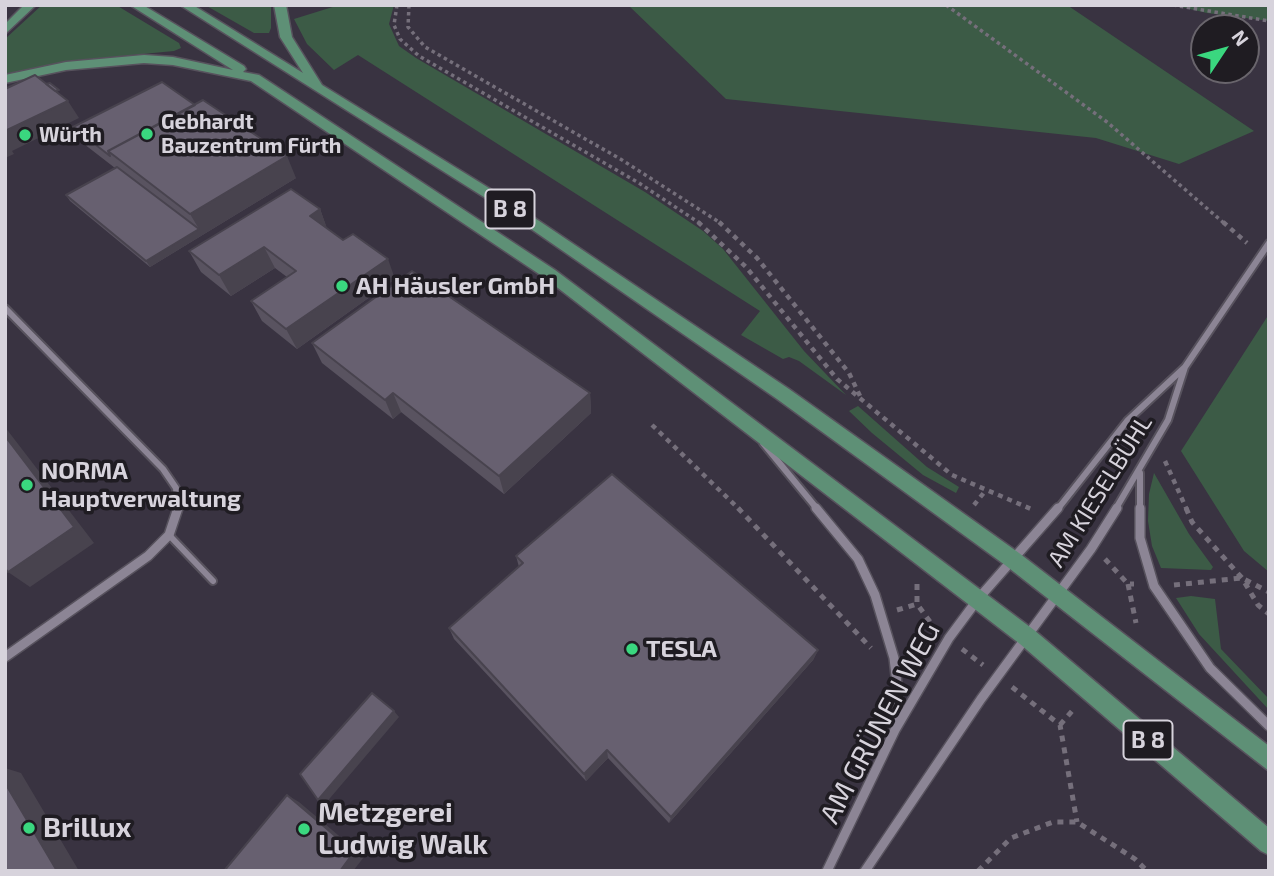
<!DOCTYPE html>
<meta charset="utf-8">
<style>
body{margin:0}
#map{position:relative;width:1274px;height:876px;overflow:hidden;background:#393341;font-family:"Exo 2",sans-serif}
canvas{display:block}
.frame{position:absolute;inset:0;border:7px solid #d7d3dc;pointer-events:none}
.north{position:absolute;left:1190px;top:14px;width:70px;height:70px;box-sizing:border-box;background:#1f1c22;border:2px solid #69656c;border-radius:50%;rotate:54deg;font-size:19px;font-weight:700;line-height:28px;text-align:center;color:#d7d3dc}
.north::after{content:'';display:block;margin:auto;width:24px;height:32px;background:#3ad77f;clip-path:polygon(50% 0,100% 100%,50% 72%,0 100%)}
</style>
<div id="map">
<canvas width="1274" height="876"></canvas>
<div class="frame"></div>
<div class="north">N</div>
</div>
<script>
const ctx = document.querySelector('canvas').getContext('2d');
ctx.lineJoin = 'round';
function fill(path, color) { ctx.fillStyle = color; ctx.fill(path, 'evenodd'); }
const poly = rows => new Path2D(rows.map(r => 'M' + r).join(''));
function strokePath(path, color, width, dash) { ctx.strokeStyle = color; ctx.lineWidth = width; ctx.lineCap = dash ? 'butt' : 'round'; ctx.setLineDash(dash || []); ctx.stroke(path); }
function drawText(font, color, halo, rows, align = 'center') {
  ctx.font = font + ' "Exo 2",sans-serif'; ctx.lineWidth = 7; ctx.setLineDash([]); ctx.textBaseline = 'middle'; ctx.strokeStyle = halo; ctx.fillStyle = color; for (const [text, x, y, turn = 0] of rows) {
    ctx.save(); ctx.translate(x, y); ctx.rotate((+turn || 0) * Math.PI / 180); ctx.textAlign = isNaN(turn) ? turn : align; if (halo) ctx.strokeText(text, 0, 0); ctx.fillText(text, 0, 0); ctx.restore();
  }
}
fill(poly([
 [42,5,116,5,179,43,181,48,174,51,69,61,5,74,5,39],
 [205,5,271,5,271,28,269,33,254,33],
 [339,5,394,5,389,24,399,46,416,58,645,192,703,231,723,249,804,351,846,395,799,361,789,357,783,359,741,335,760,311,358,55,334,70,307,44,294,19],
 [628,5,1067,5,1254,131,1179,164,1096,138,726,99],
 [1173,5,1269,5,1269,21,1207,13],
 [1269,314,1269,572,1244,551,1181,451],
 [858,406,927,467,959,487,956,493,923,475,872,433,849,411],
 [1154,473,1189,534,1213,567,1211,570,1161,568,1152,546,1148,521,1149,494],
 [1191,596,1215,599,1221,649,1269,699,1269,710,1199,634,1176,598]
]), '#3c5b46');
const lane = poly([
 [169,535,213,581]
]);
const streetFar1 = poly([
 [5,308,163,469,176,488,178,510],
 [763,443,818,510],
 [1140,473,1140,510],
 [1057,510,1127,421,1185,367,1269,243],
 [1115,510,1168,420,1185,367]
]);
const street = poly([
 [816,508,858,559,875,595,894,658,898,693,896,726],
 [1140,508,1140,538,1154,586,1210,668,1269,726],
 [5,657,148,556,169,535,178,508],
 [827,871,895,730,949,638,978,599,1058,508],
 [865,871,981,699,1091,549,1117,508]
]);
const primary = poly([
 [24,5,36,5,5,34,5,24,24,5],
 [130,5,143,5,244,66,246,69,243,72,259,75,555,270,1034,630,1269,828,1269,855,1261,851,1020,644,545,278,251,81,173,65,144,63,66,70,5,83,5,75,66,62,144,55,173,57,233,70,130,5],
 [180,5,193,5,303,73,280,37,274,5,286,5,292,37,322,85,505,198,789,389,1019,553,1269,746,1269,771,1005,565,777,399,495,204,180,5]
]);
strokePath(lane, '#57525d', 10);
strokePath(streetFar1, '#57525d', 10);
strokePath(street, '#57525d', 12);
strokePath(primary, '#57525d', 3);
strokePath(poly([
 [397,5,394,25,400,39,419,56,639,183,701,224],
 [409,5,408,27,425,47,622,160,722,224],
 [946,5,1107,122,1225,224],
 [1173,5,1269,21]
]), '#756f7b', 3.5, [3.5, 3.5]);
strokePath(poly([
 [698,222,746,267,837,379,952,475,1031,509],
 [719,222,757,258,849,373,860,396],
 [1223,222,1247,243],
 [652,425,740,510],
 [1165,461,1187,510],
 [974,505,986,490]
]), '#756f7b', 4.5, [5, 5]);
strokePath(poly([
 [738,508,871,648],
 [1186,508,1192,522,1242,578,1258,605,1269,614],
 [1105,559,1128,584,1134,584],
 [917,584,917,604,933,626],
 [1128,584,1136,623],
 [1174,585,1242,578,1269,592],
 [897,610,917,604],
 [962,649,983,665],
 [1012,687,1060,725,1077,822],
 [1060,725,1073,710],
 [978,871,1011,838,1053,822,1077,822,1135,859,1147,871]
]), '#756f7b', 5, [6, 6]);
strokePath(lane, '#8c8595', 6);
strokePath(streetFar1, '#8c8595', 6);
strokePath(street, '#8c8595', 9);
fill(primary, '#5e9076');
fill(poly([
 [73,127,296,178,150,267,70,201,66,195,115,168,84,144],
 [320,209,327,229,395,279,297,349,262,321,251,301,287,277,275,268,231,296,201,272,189,251],
 [312,343,590,393,591,413,504,494,401,412,393,419,322,363],
 [516,556,818,650,813,660,669,823,608,758,586,781,454,639,449,628,519,567]
]), '#595360');
fill(poly([
 [68,101,79,118,12,151,14,154,5,158,5,131],
 [287,156,296,178,150,267,146,261,199,229,190,214],
 [320,209,328,231,310,216],
 [264,247,275,268,231,296,219,275],
 [388,259,395,279,297,349,286,329],
 [393,393,401,412,393,419,385,400],
 [590,393,591,413,504,494,499,476],
 [5,427,94,543,30,587,8,572],
 [818,650,813,660,669,823,671,817],
 [394,711,399,717,325,804,318,800],
 [607,750,608,758,586,781,584,774],
 [5,768,21,773,79,871,57,871,5,783],
 [287,795,299,802,364,857,353,871,340,871]
]), '#48434e');
const building = poly([
 [35,75,68,101,5,131,5,89,35,75],
 [162,82,195,105,108,151,110,156,73,127,162,82],
 [50,83,59,90,55,91,46,84,50,83],
 [203,100,287,156,190,214,108,151,203,100],
 [117,167,199,229,146,261,66,195,117,167],
 [291,189,320,209,310,216,343,240,353,234,388,259,286,329,251,301,296,271,264,247,219,275,189,251,291,189],
 [412,271,590,393,499,476,393,393,385,400,312,343,412,271],
 [5,436,74,527,8,572,5,568,5,436],
 [612,474,818,650,671,817,607,750,584,774,449,628,523,563,516,556,612,474],
 [372,693,394,711,318,800,300,774,372,693],
 [5,783,57,871,5,871,5,783],
 [287,795,354,852,340,871,224,871,287,795]
]);
fill(building, '#676070');
strokePath(building, '#48434e', 2);
for (const [x, y, r, color] of [
 [147,134,7,"#3ad77f"],
 [25,135,7,"#3ad77f"],
 [342,286,7,"#3ad77f"],
 [27,485,7,"#3ad77f"],
 [632,649,7,"#3ad77f"],
 [29,828,7,"#3ad77f"],
 [304,829,7,"#3ad77f"]
]) { const dot = new Path2D(); dot.arc(x, y, r, 0, 2 * Math.PI); ctx.fillStyle = color; ctx.fill(dot); strokePath(dot, '#1f1c22', 2.5); }
drawText('bold 21px', '#d7d3dc', '#1f1c22', [
 ["Gebhardt",161,122],
 ["Bauzentrum Fürth",161,146],
 ["Würth",39,135]
], 'left');
for (const [x, y, w] of [
 [510,209,49],
 [1148,740,49]
]) { const box = new Path2D(); box.roundRect(x - w / 2, y - 19.5, w, 39, 5); ctx.fillStyle = '#1f1c22'; ctx.fill(box); strokePath(box, '#d7d3dc', 2); }
drawText('bold 23px', '#d7d3dc', null, [
 ["B 8",510,209],
 ["B 8",1148,740]
]);
drawText('bold 24px', '#d7d3dc', '#1f1c22', [
 ["AH Häusler GmbH",356,286],
 ["NORMA",41,471],
 ["Hauptverwaltung",41,499],
 ["TESLA",646,649]
], 'left');
drawText('24px', '#d7d3dc', '#1f1c22', [
 ["AM KIESELBÜHL",1100,491,-58]
]);
drawText('28px', '#d7d3dc', '#1f1c22', [
 ["AM GRÜNEN WEG",880,723,-62]
]);
drawText('bold 28px', '#d7d3dc', '#1f1c22', [
 ["Metzgerei",318,813],
 ["Ludwig Walk",318,845],
 ["Brillux",43,828]
], 'left');
</script>
